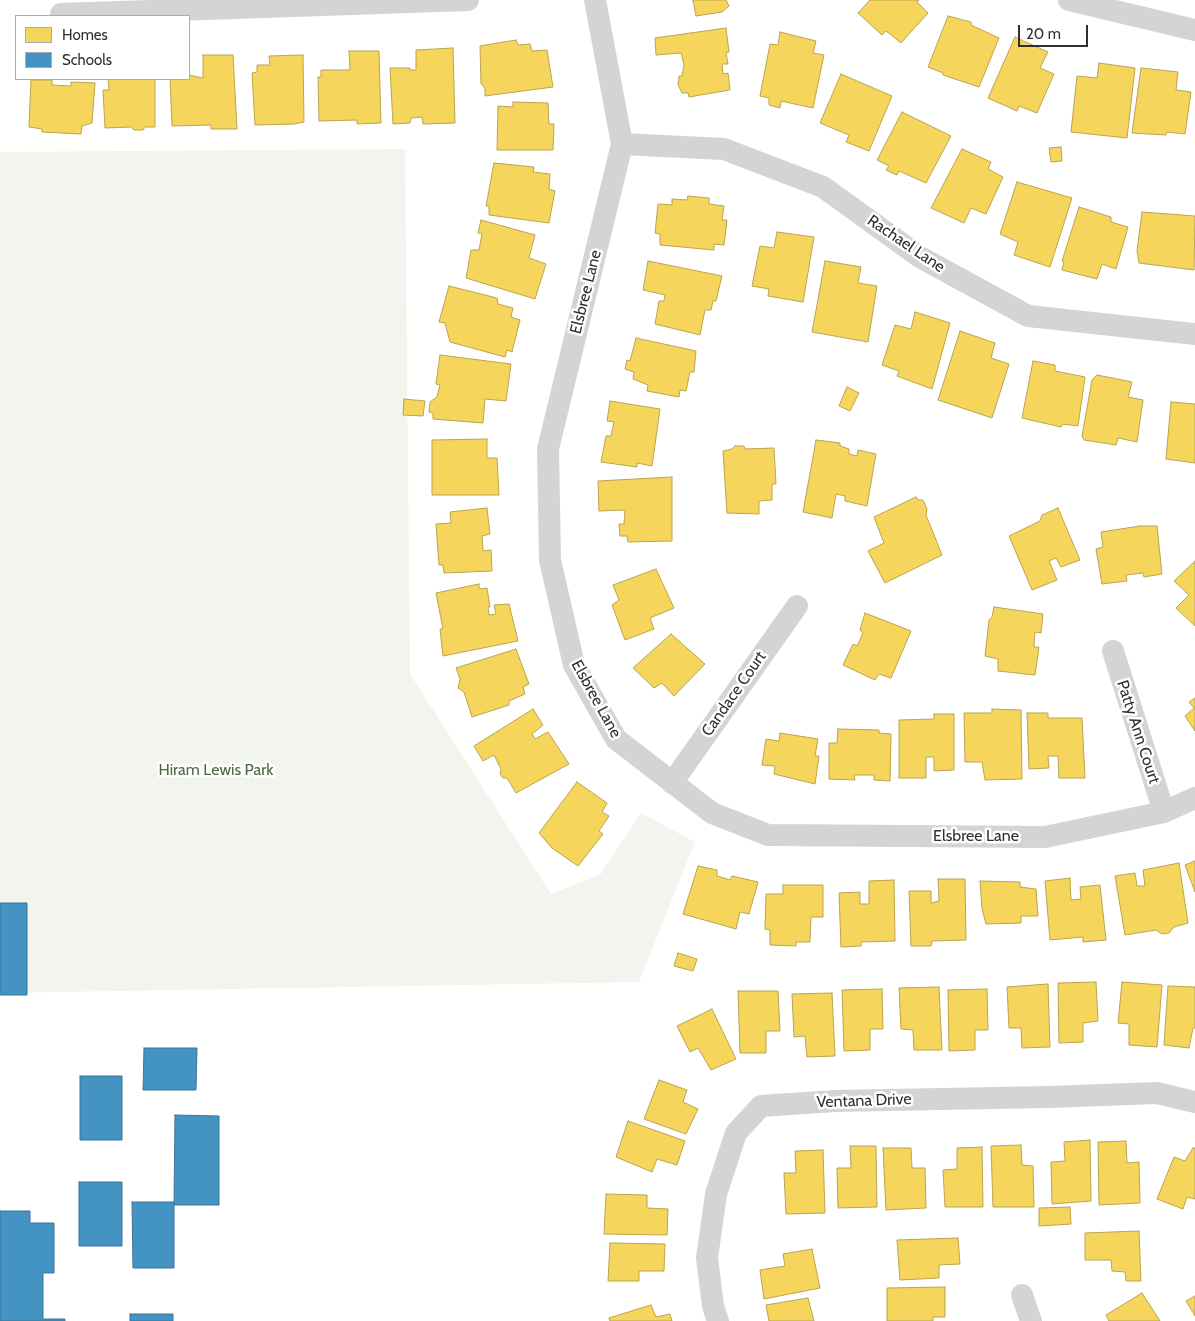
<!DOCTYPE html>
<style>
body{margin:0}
#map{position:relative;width:1195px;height:1321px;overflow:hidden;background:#fff;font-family:Cabin,sans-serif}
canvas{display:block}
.legend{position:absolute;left:15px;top:15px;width:175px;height:65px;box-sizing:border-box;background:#fff;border:1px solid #acacac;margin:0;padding:6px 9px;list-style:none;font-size:15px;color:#303030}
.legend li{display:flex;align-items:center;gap:10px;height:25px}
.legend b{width:25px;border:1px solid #acacac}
.scale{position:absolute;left:1018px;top:25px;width:70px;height:22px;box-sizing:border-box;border:2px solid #303030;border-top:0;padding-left:6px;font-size:15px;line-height:18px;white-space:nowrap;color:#303030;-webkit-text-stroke:4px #fff;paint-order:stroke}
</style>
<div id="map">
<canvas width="1195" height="1321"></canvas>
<ul class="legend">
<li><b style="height:14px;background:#f6d55c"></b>Homes</li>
<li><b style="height:14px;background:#4393c3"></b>Schools</li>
</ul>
<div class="scale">20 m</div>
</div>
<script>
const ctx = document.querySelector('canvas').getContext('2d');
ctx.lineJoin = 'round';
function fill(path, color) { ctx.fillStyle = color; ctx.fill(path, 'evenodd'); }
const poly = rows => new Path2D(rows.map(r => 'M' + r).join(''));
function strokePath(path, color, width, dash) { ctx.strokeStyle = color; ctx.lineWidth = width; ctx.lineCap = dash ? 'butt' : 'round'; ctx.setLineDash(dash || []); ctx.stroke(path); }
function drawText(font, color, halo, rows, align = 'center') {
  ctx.font = font + ' Cabin,sans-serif'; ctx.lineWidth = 5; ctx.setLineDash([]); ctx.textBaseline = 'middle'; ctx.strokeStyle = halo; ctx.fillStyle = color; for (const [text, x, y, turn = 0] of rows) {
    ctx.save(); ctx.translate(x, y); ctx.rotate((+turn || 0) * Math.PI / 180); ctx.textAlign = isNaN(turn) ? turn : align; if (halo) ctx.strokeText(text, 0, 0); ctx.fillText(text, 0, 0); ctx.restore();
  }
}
fill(poly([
 [405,149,410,674,551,894,600,875,641,813,695,842,639,982,0,993,0,152]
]), '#f1f5ed');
const homes = poly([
 [693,0,726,0,729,6,722,12,696,16,693,0],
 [870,0,919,0,917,2,928,13,901,43,886,31,882,35,858,13,870,0],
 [948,16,971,22,971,25,999,38,979,87,943,75,943,73,928,67,948,16],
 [726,28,729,52,726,53,728,64,722,64,723,74,728,73,730,90,689,97,688,93,682,93,678,85,679,76,682,76,684,65,681,53,656,55,655,38,726,28],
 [780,32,816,41,813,53,824,55,813,108,781,101,780,108,769,105,769,98,760,96,770,44,778,45,780,32],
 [1015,37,1048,52,1040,68,1054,74,1037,113,1019,106,1017,111,988,98,1015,37],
 [516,40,518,45,530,44,532,51,547,50,553,87,485,96,485,88,481,84,480,46,516,40],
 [453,48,455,123,423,124,422,117,411,118,410,123,393,124,390,68,410,68,410,70,416,70,416,50,453,48],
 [349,51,379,51,381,123,357,124,357,120,319,121,318,77,321,77,321,70,350,70,349,51],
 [203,55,233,55,237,129,211,129,211,125,172,126,170,79,189,79,189,75,203,78,203,55],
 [303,55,304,122,294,124,255,125,252,73,257,72,257,65,270,65,269,56,303,55],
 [1099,63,1135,68,1127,138,1071,132,1077,76,1097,78,1099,63],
 [1141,68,1178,72,1176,90,1191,92,1185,134,1167,132,1166,135,1132,133,1141,68],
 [841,74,892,96,869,151,846,142,849,135,820,123,841,74],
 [108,79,155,79,155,127,145,127,143,130,134,130,131,127,105,128,103,90,109,90,108,79],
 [31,80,52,80,52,85,71,86,71,82,95,83,92,123,82,126,81,134,42,132,42,129,29,127,31,80],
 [513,102,548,103,549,124,554,124,553,150,497,150,498,106,513,107,513,102],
 [902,112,951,136,926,183,899,171,897,175,886,170,889,166,877,160,902,112],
 [1061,147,1062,161,1051,162,1049,148,1061,147],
 [962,149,991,162,988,169,1003,177,986,214,971,208,964,223,931,208,962,149],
 [494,163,534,167,533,172,550,174,549,189,555,191,549,223,489,215,489,206,486,206,494,163],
 [1017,182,1072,198,1050,267,1014,255,1018,242,1000,234,1017,182],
 [688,196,709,198,709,204,724,206,722,220,727,220,724,245,714,244,714,250,660,245,660,234,655,233,658,204,672,205,672,199,687,200,688,196],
 [1079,207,1111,217,1111,222,1128,227,1116,269,1102,264,1097,279,1062,270,1064,262,1062,261,1079,207],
 [1142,212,1195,216,1194,270,1139,263,1137,251,1142,212],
 [481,220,535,235,529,258,546,264,535,299,466,278,471,250,479,250,482,234,478,233,481,220],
 [777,232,814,237,803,302,768,296,769,289,752,286,760,246,774,248,777,232],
 [648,261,722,276,716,301,713,301,711,310,705,310,700,335,655,324,659,301,664,301,665,295,643,290,648,261],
 [825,261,861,267,858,283,877,286,868,342,812,332,825,261],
 [449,286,497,298,498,304,513,308,511,317,520,320,512,352,507,350,505,357,450,342,445,323,439,322,449,286],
 [915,312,950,323,932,389,897,376,899,371,882,365,895,325,911,329,915,312],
 [960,331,995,343,991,358,1009,364,992,418,938,400,960,331],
 [636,338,696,351,694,372,690,372,686,391,680,390,679,397,647,391,648,385,633,379,634,372,625,369,627,360,630,361,636,338],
 [440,355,511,364,506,401,485,399,483,423,433,419,433,413,429,412,430,402,437,397,440,385,436,384,440,355],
 [1033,361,1055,365,1055,371,1085,377,1078,426,1063,424,1061,427,1022,418,1033,361],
 [1097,375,1132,382,1128,397,1143,400,1137,442,1118,438,1116,445,1084,440,1082,436,1092,380,1097,375],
 [847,387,859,393,850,411,839,406,847,387],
 [404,399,425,401,423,416,403,415,404,399],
 [610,401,660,409,652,466,637,463,637,467,601,462,606,436,611,436,614,422,607,421,610,401],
 [1171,402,1195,404,1195,463,1166,459,1171,402],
 [487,439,487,458,497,458,499,495,432,495,432,440,487,439],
 [816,440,840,443,840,446,849,449,849,454,857,456,858,450,876,454,867,506,845,501,845,496,836,494,832,518,803,512,816,440],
 [735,446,744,446,745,449,774,448,776,484,772,484,772,500,759,501,759,514,727,513,723,451,732,449,735,446],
 [672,477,672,541,628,542,627,536,620,536,619,524,624,524,625,510,599,511,598,481,672,477],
 [916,497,918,500,923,500,927,509,926,515,942,555,885,583,868,551,884,543,874,517,916,497],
 [487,508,490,534,482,536,483,551,491,550,492,571,444,573,443,565,439,565,436,524,451,523,450,512,487,508],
 [1058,508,1080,560,1061,567,1056,558,1049,561,1057,580,1032,590,1009,536,1040,521,1042,515,1058,508],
 [1140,526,1157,526,1162,574,1144,577,1143,573,1126,575,1127,581,1102,584,1096,549,1103,547,1101,532,1140,526],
 [1195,561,1195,626,1176,608,1189,595,1174,581,1195,561],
 [656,569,674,608,650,618,654,629,625,640,612,605,619,600,613,585,656,569],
 [479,584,479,589,487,588,490,607,488,607,489,615,496,614,494,605,509,604,518,641,443,656,440,629,443,629,436,593,479,584],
 [994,607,1043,614,1041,633,1035,632,1034,647,1039,647,1035,675,998,671,998,659,985,656,989,620,992,617,994,607],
 [865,613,911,631,891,678,879,674,875,680,843,665,853,644,857,646,863,633,860,630,865,613],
 [671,634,705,664,674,696,662,683,654,688,633,668,671,634],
 [516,649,529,684,523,687,525,694,509,701,509,705,472,717,464,692,458,688,460,679,456,668,516,649],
 [1195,698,1195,731,1185,716,1194,708,1189,702,1195,698],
 [533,709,543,725,532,734,535,739,548,732,569,764,516,793,507,778,503,778,500,774,501,769,494,755,483,761,474,746,533,709],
 [992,709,1021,710,1022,779,985,780,982,762,965,762,964,713,992,713,992,709],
 [1027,713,1048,713,1048,718,1082,718,1085,778,1059,778,1058,756,1048,756,1049,768,1029,769,1027,713],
 [934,714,954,714,954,770,934,771,934,757,926,757,926,778,899,778,899,720,934,719,934,714],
 [838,729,879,730,879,733,891,734,890,781,874,780,874,775,854,775,855,780,829,779,829,743,837,743,838,729],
 [780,733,818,739,815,756,819,756,815,784,774,774,775,766,762,765,766,739,779,741,780,733],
 [577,782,607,803,602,812,609,816,599,831,603,834,578,866,552,848,539,833,577,782],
 [1195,861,1195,892,1185,865,1195,861],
 [1179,863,1188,923,1174,927,1169,933,1162,934,1156,930,1125,935,1115,876,1135,873,1137,886,1145,886,1143,870,1179,863],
 [698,866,717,870,717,876,730,880,732,876,758,882,749,914,740,912,736,929,683,914,698,866],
 [1070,878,1071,900,1081,899,1080,887,1100,885,1106,940,1083,942,1083,937,1050,940,1045,881,1070,878],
 [938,879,965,879,966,940,932,941,931,946,911,946,909,891,931,891,931,903,939,901,938,879],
 [894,880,895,941,861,942,861,946,841,947,839,893,860,892,860,904,869,904,869,881,894,880],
 [980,881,1020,882,1020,887,1036,889,1038,916,1021,916,1021,923,986,924,982,909,980,881],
 [783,885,823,885,823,917,811,917,810,942,796,942,796,946,770,945,770,930,765,929,766,894,783,894,783,885],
 [678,953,697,959,693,971,674,966,678,953],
 [1096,982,1098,1021,1083,1023,1083,1042,1059,1043,1058,983,1096,982],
 [1122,982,1162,985,1157,1047,1129,1045,1129,1024,1118,1023,1122,982],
 [1048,984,1050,1047,1022,1048,1021,1028,1009,1028,1007,987,1048,984],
 [1168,986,1195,987,1195,1028,1193,1028,1189,1048,1164,1045,1168,986],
 [939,987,942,1050,914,1050,913,1030,901,1029,899,988,939,987],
 [882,989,883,1029,870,1029,870,1050,844,1051,842,990,882,989],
 [987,989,988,1030,975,1030,975,1050,949,1051,948,990,987,989],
 [738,991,778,991,780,1031,766,1031,766,1053,740,1053,738,991],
 [832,993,835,1056,807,1057,805,1036,794,1037,792,994,832,993],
 [712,1009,736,1059,711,1070,698,1048,690,1052,677,1026,712,1009],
 [659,1080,687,1090,683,1102,698,1109,686,1134,644,1119,659,1080],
 [628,1121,685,1141,677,1165,657,1159,652,1172,616,1157,628,1121],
 [1090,1140,1091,1201,1052,1204,1051,1162,1065,1161,1064,1142,1090,1140],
 [1126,1141,1127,1163,1139,1162,1140,1203,1099,1205,1098,1142,1126,1141],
 [1021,1145,1022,1165,1033,1166,1034,1207,993,1207,991,1146,1021,1145],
 [850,1146,876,1146,877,1207,838,1208,837,1168,851,1168,850,1146],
 [982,1147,983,1207,945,1207,943,1170,957,1169,957,1148,982,1147],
 [883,1148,911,1148,912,1168,925,1168,926,1208,886,1210,883,1148],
 [1193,1148,1195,1148,1195,1199,1187,1197,1183,1209,1157,1199,1174,1157,1185,1161,1193,1148],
 [823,1150,825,1213,786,1214,784,1173,796,1173,795,1151,823,1150],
 [606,1194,647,1195,647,1208,668,1209,667,1235,604,1234,606,1194],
 [1070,1207,1071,1224,1039,1226,1039,1208,1070,1207],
 [1139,1231,1141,1281,1126,1281,1125,1272,1112,1271,1111,1260,1085,1260,1085,1233,1139,1231],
 [958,1238,960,1264,939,1265,939,1278,900,1280,897,1240,958,1238],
 [610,1243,665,1244,664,1271,639,1271,639,1281,608,1281,610,1243],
 [812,1249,820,1288,764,1299,760,1270,785,1266,783,1254,812,1249],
 [945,1287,945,1317,933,1317,933,1321,887,1321,887,1288,945,1287],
 [1142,1293,1160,1321,1109,1321,1106,1315,1142,1293],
 [1195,1296,1195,1316,1186,1301,1195,1296],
 [808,1298,814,1321,769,1321,766,1305,808,1298],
 [651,1305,656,1317,670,1314,672,1321,610,1321,609,1318,651,1305]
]);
fill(homes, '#f6d55c');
strokePath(homes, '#bba44f', 1);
const schools = poly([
 [0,903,27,903,27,995,0,995,0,903],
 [144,1048,197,1048,196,1090,143,1090,144,1048],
 [80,1076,122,1076,122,1140,80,1140,80,1076],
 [175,1115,219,1116,219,1205,174,1205,175,1115],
 [79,1182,122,1182,122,1246,79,1246,79,1182],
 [132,1202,174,1202,174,1268,133,1268,132,1202],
 [0,1211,30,1211,30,1223,54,1223,54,1273,43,1273,43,1319,65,1319,65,1321,0,1321,0,1211],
 [130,1314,173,1314,173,1321,130,1321,130,1314]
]);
fill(schools, '#4393c3');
strokePath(schools, '#3d7597', 1);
strokePath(poly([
 [595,0,622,144,548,449,550,560,574,665,616,739,712,813,768,835,1045,837,1164,812,1195,798],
 [1069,0,1195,30],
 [61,14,468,0],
 [622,144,724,149,823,187,920,257,1028,316,1195,334],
 [1113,651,1164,812],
 [672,783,797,606],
 [1022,1295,1031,1321],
 [718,1321,713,1306,707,1258,716,1194,736,1133,761,1106,835,1101,1048,1097,1157,1093,1195,1102]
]), '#d4d4d4', 22);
drawText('16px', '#303030', '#fff', [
 ["Rachael Lane",906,244,34],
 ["Elsbree Lane",586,292,-76],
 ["Candace Court",734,694,-55],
 ["Elsbree Lane",596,699,61],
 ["Patty Ann Court",1138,732,72],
 ["Elsbree Lane",976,836],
 ["Ventana Drive",864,1101,-2]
]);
drawText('16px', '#4f6940', '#fff', [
 ["Hiram Lewis Park",216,770]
]);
</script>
